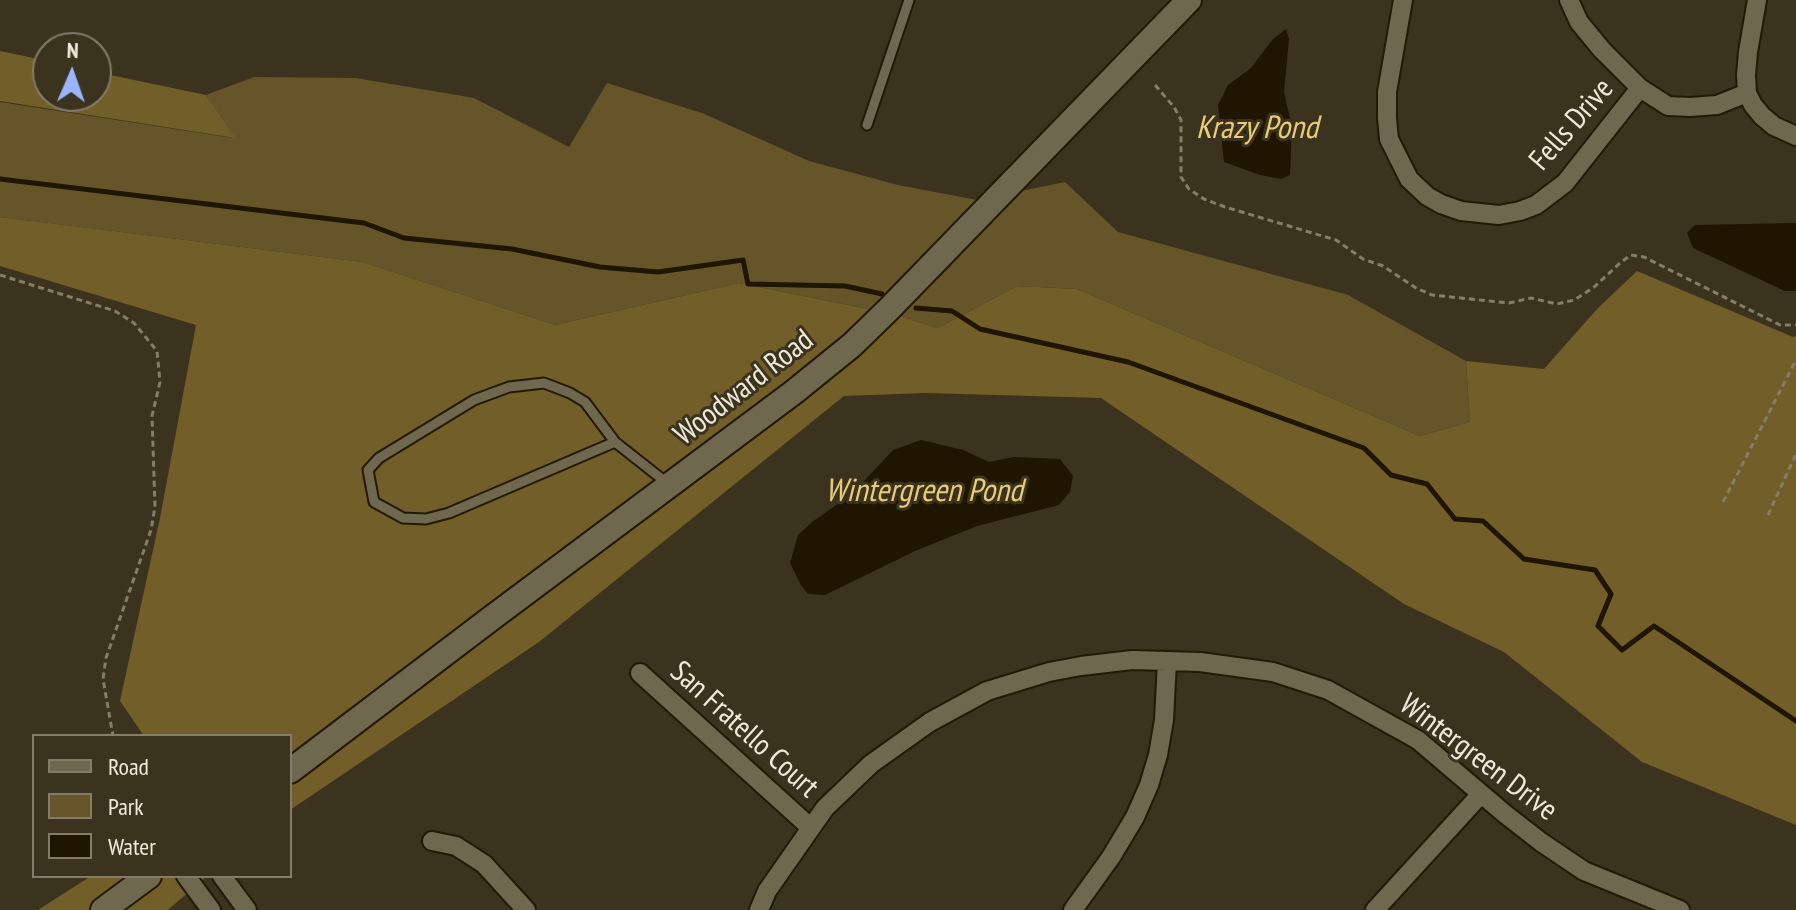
<!DOCTYPE html>
<style>
body{margin:0}
#map{position:relative;width:1796px;height:910px;overflow:hidden;background:#3b331d;font-family:"PT Sans Narrow",sans-serif}
canvas{display:block}
.legend{position:absolute;left:32px;top:734px;width:260px;height:144px;box-sizing:border-box;background:#3b331d;border:2px solid #837c6a;margin:0;padding:10px 14px;list-style:none;font-size:24px;color:#f0eadd}
.legend li{display:flex;align-items:center;gap:16px;height:40px}
.legend b{width:40px;border:2px solid #837c6a}
.north{position:absolute;left:32px;top:32px;width:80px;height:80px;box-sizing:border-box;background:#3b331d;border:2px solid #837c6a;border-radius:50%;rotate:2deg;font-size:22px;font-weight:700;line-height:32px;text-align:center;color:#f0eadd}
.north::after{content:'';display:block;margin:auto;width:28px;height:36px;background:#9bb4fd;clip-path:polygon(50% 0,100% 100%,50% 72%,0 100%)}
</style>
<div id="map">
<canvas width="1796" height="910"></canvas>
<ul class="legend">
<li><b style="height:10px;background:#70674f"></b>Road</li>
<li><b style="height:22px;background:#655529"></b>Park</li>
<li><b style="height:22px;background:#1f1500"></b>Water</li>
</ul>
<div class="north">N</div>
</div>
<script>
const ctx = document.querySelector('canvas').getContext('2d');
ctx.lineJoin = 'round';
function fill(path, color) { ctx.fillStyle = color; ctx.fill(path, 'evenodd'); }
const poly = rows => new Path2D(rows.map(r => 'M' + r).join(''));
function strokePath(path, color, width, dash) { ctx.strokeStyle = color; ctx.lineWidth = width; ctx.lineCap = dash ? 'butt' : 'round'; ctx.setLineDash(dash || []); ctx.stroke(path); }
function drawText(font, color, halo, rows, align = 'center') {
  ctx.font = font + ' "PT Sans Narrow",sans-serif'; ctx.lineWidth = 6; ctx.setLineDash([]); ctx.textBaseline = 'middle'; ctx.strokeStyle = halo; ctx.fillStyle = color; for (const [text, x, y, turn = 0] of rows) {
    ctx.save(); ctx.translate(x, y); ctx.rotate((+turn || 0) * Math.PI / 180); ctx.textAlign = isNaN(turn) ? turn : align; if (halo) ctx.strokeText(text, 0, 0); ctx.fillText(text, 0, 0); ctx.restore();
  }
}
fill(poly([
 [254,77,356,78,474,98,569,147,607,83,702,113,809,161,898,185,977,200,1065,182,1118,232,1348,295,1466,361,1470,422,1420,436,1077,289,1017,286,938,328,893,314,739,283,555,325,363,262,0,217,0,102,233,138,206,95]
]), '#655529');
fill(poly([
 [0,51,48,61,48,96,96,96,96,72,206,95,235,138,0,101],
 [0,217,363,262,555,325,739,283,893,314,938,328,1017,286,1077,289,1420,436,1470,422,1466,361,1544,369,1597,309,1637,271,1793,337,1796,336,1796,825,1642,762,1504,652,1404,604,1101,398,925,393,844,396,539,642,290,810,290,736,144,736,120,701,160,518,196,325,0,266],
 [91,876,207,876,168,910,38,910]
]), '#725e28');
fill(poly([
 [1286,29,1289,39,1284,92,1292,127,1290,175,1281,179,1260,175,1224,162,1218,105,1228,85,1251,68,1273,39],
 [1796,223,1796,291,1785,291,1693,248,1687,233,1695,225],
 [921,440,963,450,989,462,1014,457,1060,459,1073,476,1070,492,1059,505,977,526,915,551,825,595,808,594,801,585,790,563,798,535,812,522,852,494,893,450]
]), '#1f1500');
strokePath(poly([
 [0,179,364,223,404,238,512,249,600,267,658,272,743,260,748,284,845,286,882,294],
 [916,308,952,311,980,329,1128,362,1364,448,1391,475,1427,484,1455,519,1483,521,1524,559,1595,570,1611,594,1598,626,1622,650,1654,626,1796,721]
]), '#1f1500', 5);
const lane = poly([
 [867,125,909,0],
 [615,442,585,402,570,393,544,383,509,387,474,400,379,458,368,470,374,502,403,518,426,519,449,513,615,442,667,483]
]);
const street = poly([
 [1403,0,1387,92,1387,118,1389,139,1409,179,1427,196,1441,204,1461,211,1499,215,1520,211,1536,205,1565,183,1640,88],
 [1569,0,1579,22,1602,50,1640,88,1668,106,1690,107,1717,105,1747,93],
 [1757,0,1748,52,1746,75,1747,93,1753,105,1762,116,1774,126,1796,136],
 [640,673,811,828],
 [432,841,456,846,484,864,526,910],
 [186,876,211,910],
 [222,876,247,910],
 [759,910,767,891,825,808,871,764,930,722,987,691,1049,672,1081,666,1132,660,1200,662,1273,672,1328,690,1418,740,1505,814,1541,842,1584,871,1680,910],
 [1073,910,1111,857,1135,817,1149,785,1158,755,1164,720,1167,661],
 [1375,910,1481,794]
]);
const secondary = poly([
 [290,771,493,617,794,392,852,345,889,309,1189,0],
 [103,910,149,876]
]);
strokePath(lane, '#221a05', 13);
strokePath(street, '#221a05', 22);
strokePath(secondary, '#221a05', 28);
strokePath(poly([
 [1155,85,1174,107,1181,120,1181,177,1189,189,1204,199,1225,207,1336,240,1363,259,1383,266,1416,288,1432,295,1509,303,1531,298,1557,304,1574,300,1593,288,1620,263,1631,255,1644,257,1780,325,1796,325],
 [0,275,115,311,134,323,157,351,160,382,152,416,155,507,151,530,106,658,103,679,113,736],
 [1723,502,1796,360],
 [1768,515,1796,454]
]), '#847d6a', 3, [6, 4]);
strokePath(lane, '#70674f', 9);
strokePath(street, '#70674f', 18);
strokePath(secondary, '#70674f', 24);
drawText('30px', '#f0eadd', '#3b331d', [
 ["Fells Drive",1572,125,-49],
 ["Woodward Road",744,388,-38],
 ["San Fratello Court",744,730,42],
 ["Wintergreen Drive",1478,758,37]
]);
drawText('italic 32px', '#eacb79', '#3b331d', [
 ["Krazy Pond",1257,129],
 ["Wintergreen Pond",924,492]
]);
</script>
